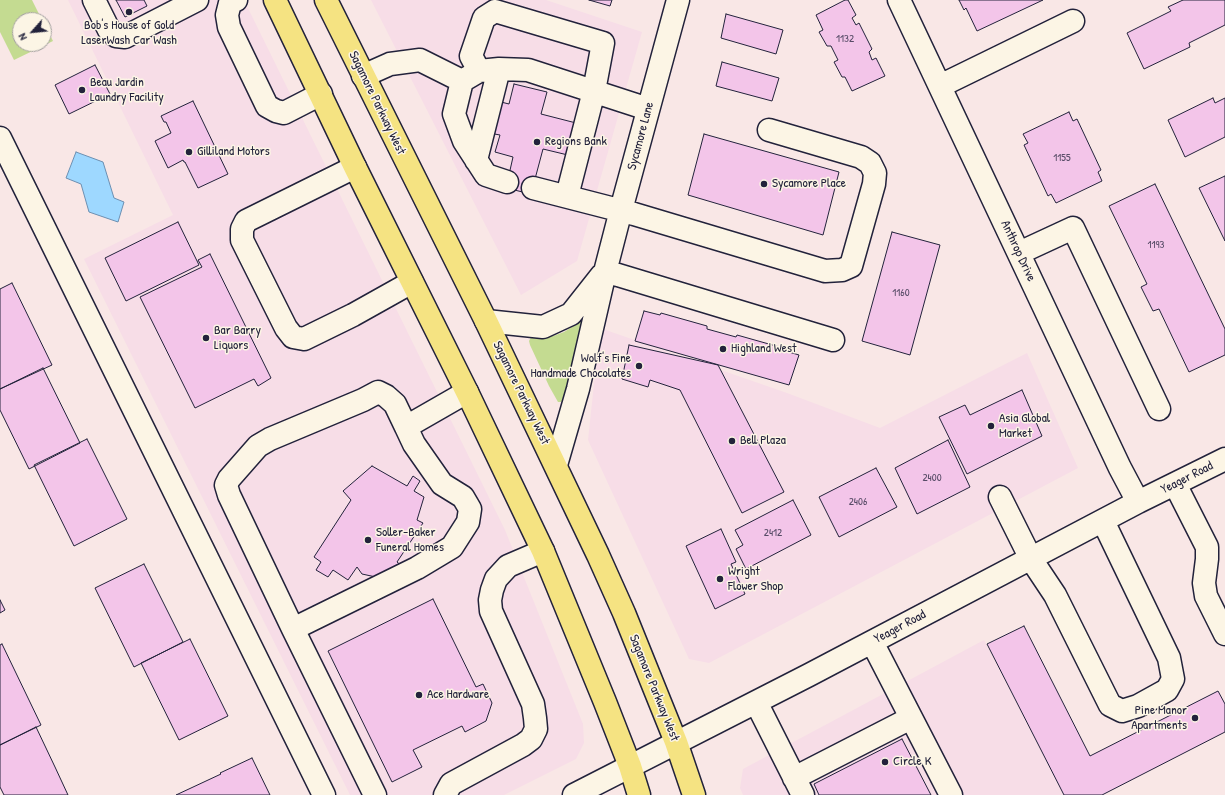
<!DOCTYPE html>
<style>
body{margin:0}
#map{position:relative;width:1225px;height:795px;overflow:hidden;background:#f9e7e6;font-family:"Patrick Hand",sans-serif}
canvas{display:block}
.north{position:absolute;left:12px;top:12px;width:40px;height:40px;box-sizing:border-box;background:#fcf5e5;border:1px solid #a5a1a1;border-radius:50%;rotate:243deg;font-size:11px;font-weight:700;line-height:16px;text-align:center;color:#22223b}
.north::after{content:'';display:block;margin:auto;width:14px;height:18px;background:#22223b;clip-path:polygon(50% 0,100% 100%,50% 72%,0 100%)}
</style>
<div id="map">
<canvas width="1225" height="795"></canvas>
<div class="north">N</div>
</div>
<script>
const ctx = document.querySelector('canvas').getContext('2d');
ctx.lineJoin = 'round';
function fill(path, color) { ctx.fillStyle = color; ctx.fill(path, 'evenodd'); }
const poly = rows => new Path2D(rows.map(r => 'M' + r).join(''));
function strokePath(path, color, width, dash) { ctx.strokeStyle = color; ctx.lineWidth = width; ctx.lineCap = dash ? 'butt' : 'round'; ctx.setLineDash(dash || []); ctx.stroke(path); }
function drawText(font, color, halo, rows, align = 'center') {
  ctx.font = font + ' "Patrick Hand",sans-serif'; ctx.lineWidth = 3; ctx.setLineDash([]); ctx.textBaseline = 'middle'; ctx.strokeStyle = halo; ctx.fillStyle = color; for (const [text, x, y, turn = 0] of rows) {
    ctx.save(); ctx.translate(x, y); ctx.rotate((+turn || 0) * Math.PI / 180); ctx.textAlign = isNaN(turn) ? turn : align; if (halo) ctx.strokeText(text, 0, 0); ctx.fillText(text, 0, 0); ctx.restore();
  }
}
fill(poly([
 [68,0,244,0,505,530,583,724,584,743,576,759,504,795,350,795,84,259,173,215],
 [371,0,546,0,642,32,577,261,521,295],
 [600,328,787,393,880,428,1027,353,1078,468,709,663,689,659,588,440],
 [984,640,1064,795,743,795,740,788,743,769]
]), '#f7dde7');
fill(poly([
 [0,0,32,0,42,20,20,20,20,44,44,44,44,23,53,41,14,60,0,32],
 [585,317,587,318,564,399,561,402,558,402,549,386,530,345,529,341,531,337,534,335,553,336,564,332,575,325,581,318]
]), '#c4db91');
const water = poly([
 [76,152,103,162,114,198,124,202,118,222,89,212,81,184,66,178,76,152]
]);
fill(water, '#9ed8ff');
strokePath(water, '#6c8fb1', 1);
const building = poly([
 [116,0,144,0,147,6,125,17,116,0],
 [589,0,612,0,610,6,589,0],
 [845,0,848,0,856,15,852,18,856,25,859,23,872,49,869,52,872,60,876,58,885,76,852,91,845,77,842,77,834,62,838,60,831,46,827,46,819,32,823,30,816,15,845,0],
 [959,0,1043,0,977,31,966,8,964,10,959,0],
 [1183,0,1225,0,1225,25,1189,43,1190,47,1144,69,1127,33,1171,11,1168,7,1183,0],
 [726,14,783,30,776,54,721,38,726,14],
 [722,62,779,78,772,101,716,86,722,62],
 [95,65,110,94,69,114,55,85,95,65],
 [514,84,547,92,541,114,580,124,572,156,543,149,531,194,506,188,513,157,495,152,500,135,489,133,497,101,509,104,514,84],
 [1213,98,1215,103,1225,98,1225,137,1185,157,1168,120,1213,98],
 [193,101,228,174,198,188,185,162,184,162,183,160,168,168,155,141,171,133,166,122,164,122,161,116,193,101],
 [1069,112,1073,121,1077,119,1101,170,1098,172,1102,181,1056,203,1051,194,1048,196,1024,145,1028,143,1023,134,1069,112],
 [704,134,839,172,823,235,688,195,704,134],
 [1225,176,1225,241,1199,188,1225,176],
 [1155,184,1225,329,1225,355,1189,372,1159,309,1153,311,1141,287,1147,284,1109,206,1155,184],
 [178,222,199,265,126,301,105,258,178,222],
 [892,232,940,245,910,355,862,341,892,232],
 [210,254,271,378,258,386,254,379,195,408,140,297,202,267,198,260,210,254],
 [12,283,52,365,0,389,0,289,12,283],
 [644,311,660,315,661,313,707,326,707,329,736,337,737,335,783,348,782,350,799,355,789,385,635,341,644,311],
 [629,345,718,365,784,492,742,513,680,390,650,380,648,387,622,379,629,345],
 [43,368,80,443,29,469,0,410,0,389,43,368],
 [1022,390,1042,436,967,474,939,417,965,405,970,415,1022,390],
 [87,439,127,519,74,546,34,465,87,439],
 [948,440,970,487,917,514,895,468,948,440],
 [372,466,407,486,413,476,420,481,414,491,424,497,417,520,423,523,397,562,402,566,385,579,362,574,357,567,348,580,333,570,328,577,316,570,321,562,314,557,351,500,343,491,372,466],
 [876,468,897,507,839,537,819,497,876,468],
 [793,500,811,535,746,569,736,549,743,545,735,530,793,500],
 [721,529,736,562,731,564,745,594,715,609,686,546,721,529],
 [144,564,183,642,134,667,95,588,144,564],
 [433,599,476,687,483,684,492,703,486,721,465,732,462,726,413,750,422,767,392,782,328,651,433,599],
 [0,600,5,610,0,613,0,600],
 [1024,626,1090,756,1218,691,1225,704,1225,732,1102,795,1064,795,987,644,1024,626],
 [190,639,228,716,179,740,141,663,190,639],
 [2,644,41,725,0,745,0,645,2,644],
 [36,727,55,767,68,795,4,795,0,787,0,745,36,727],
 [902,739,931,795,819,795,814,784,902,739],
 [252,758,270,795,176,795,221,774,220,773,252,758]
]);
fill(building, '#f3c5e9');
strokePath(building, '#22223b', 1);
const minor = poly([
 [94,0,109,30,116,36,125,37,197,0],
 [236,0,230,3,227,15,229,27,267,106,276,111,284,113,321,94],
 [899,0,1120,468,1138,502],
 [479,71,471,56,484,18,495,11,603,43,594,91,567,196],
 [363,76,390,64,420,60,462,81],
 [940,86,1073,21],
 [0,138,324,795],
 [476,160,499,69],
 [355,167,246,221,242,229,242,240,286,328,293,337,304,339,353,315,412,282],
 [507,182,486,175,464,141,454,114,462,81,479,71,499,69,528,70,648,109],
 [533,188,634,214,825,271,842,270,851,266,874,184,875,173,870,163,861,157,769,130],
 [1019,253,1073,228,1159,409],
 [605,272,618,275,833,340],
 [486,321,543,327,571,314,601,276],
 [556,465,578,389,605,272,621,210,678,0],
 [1175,484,1207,547,1207,559,1204,583,1206,596,1225,634],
 [1000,497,1031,559,1055,595,1110,705,1122,711,1138,706,1167,690,1173,679,1169,658,1103,521],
 [293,629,417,568,452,547,468,522,470,509,463,497,442,484,414,444,406,427],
 [872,642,951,795],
 [756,702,803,795],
 [794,778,911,718],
 [375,795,293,629,229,495,226,485,229,479,258,446,270,439,363,400,378,392,386,396,395,404,406,427,467,392],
 [445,795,451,784,523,745,531,739,536,729,535,718,533,704,491,611,490,600,492,590,496,579,508,566,543,551],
 [574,795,809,675,1138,502,1225,459]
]);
const highway = poly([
 [275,0,355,167,467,392,543,551,605,702,630,766,639,795],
 [326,0,486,321,598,555,624,613,676,742,694,795]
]);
strokePath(minor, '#22223b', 25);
strokePath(highway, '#22223b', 25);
strokePath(minor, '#fcf5e5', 22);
strokePath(highway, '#f5e382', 22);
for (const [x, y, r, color] of [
 [129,12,4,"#22223b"],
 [82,90,4,"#22223b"],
 [537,142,4,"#22223b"],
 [189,152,4,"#22223b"],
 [764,184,4,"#22223b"],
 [206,338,4,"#22223b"],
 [723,349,4,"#22223b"],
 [639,366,4,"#22223b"],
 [991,426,4,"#22223b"],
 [732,441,4,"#22223b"],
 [368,540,4,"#22223b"],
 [720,579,4,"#22223b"],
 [419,695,4,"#22223b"],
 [1195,718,4,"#22223b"],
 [885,762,4,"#22223b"]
]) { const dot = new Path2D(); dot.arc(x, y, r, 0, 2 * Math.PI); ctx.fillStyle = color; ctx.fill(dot); strokePath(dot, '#fcf5e5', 1.5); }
drawText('11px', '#564b66', null, [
 ["1132",845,39],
 ["1155",1062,158],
 ["1193",1156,245],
 ["1160",901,293],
 ["2400",932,478],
 ["2406",858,502],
 ["2412",773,533]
]);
drawText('13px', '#22223b', '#fcf5e5', [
 ["Bob's House of Gold",129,26,"center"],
 ["LaserWash Car Wash",129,41,"center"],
 ["Beau Jardin",90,83],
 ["Laundry Facility",90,98],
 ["Regions Bank",545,142],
 ["Gilliland Motors",197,152],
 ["Sycamore Place",772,184],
 ["Bar Barry",214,331],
 ["Liquors",214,346],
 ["Highland West",731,349],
 ["Wolf's Fine",631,359,"right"],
 ["Handmade Chocolates",631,374,"right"],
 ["Asia Global",999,419],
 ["Market",999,434],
 ["Bell Plaza",740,441],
 ["Soller-Baker",376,533],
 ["Funeral Homes",376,548],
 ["Wright",728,572],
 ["Flower Shop",728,587],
 ["Ace Hardware",427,695],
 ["Pine Manor",1187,711,"right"],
 ["Apartments",1187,726,"right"],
 ["Circle K",893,762]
], 'left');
drawText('13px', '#22223b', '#fcf5e5', [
 ["Sagamore Parkway West",377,103,64],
 ["Sycamore Lane",641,136,-75],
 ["Anthrop Drive",1018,251,65],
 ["Sagamore Parkway West",521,393,64],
 ["Yeager Road",1187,478,-27],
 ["Yeager Road",900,627,-28],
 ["Sagamore Parkway West",654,688,68]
]);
</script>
